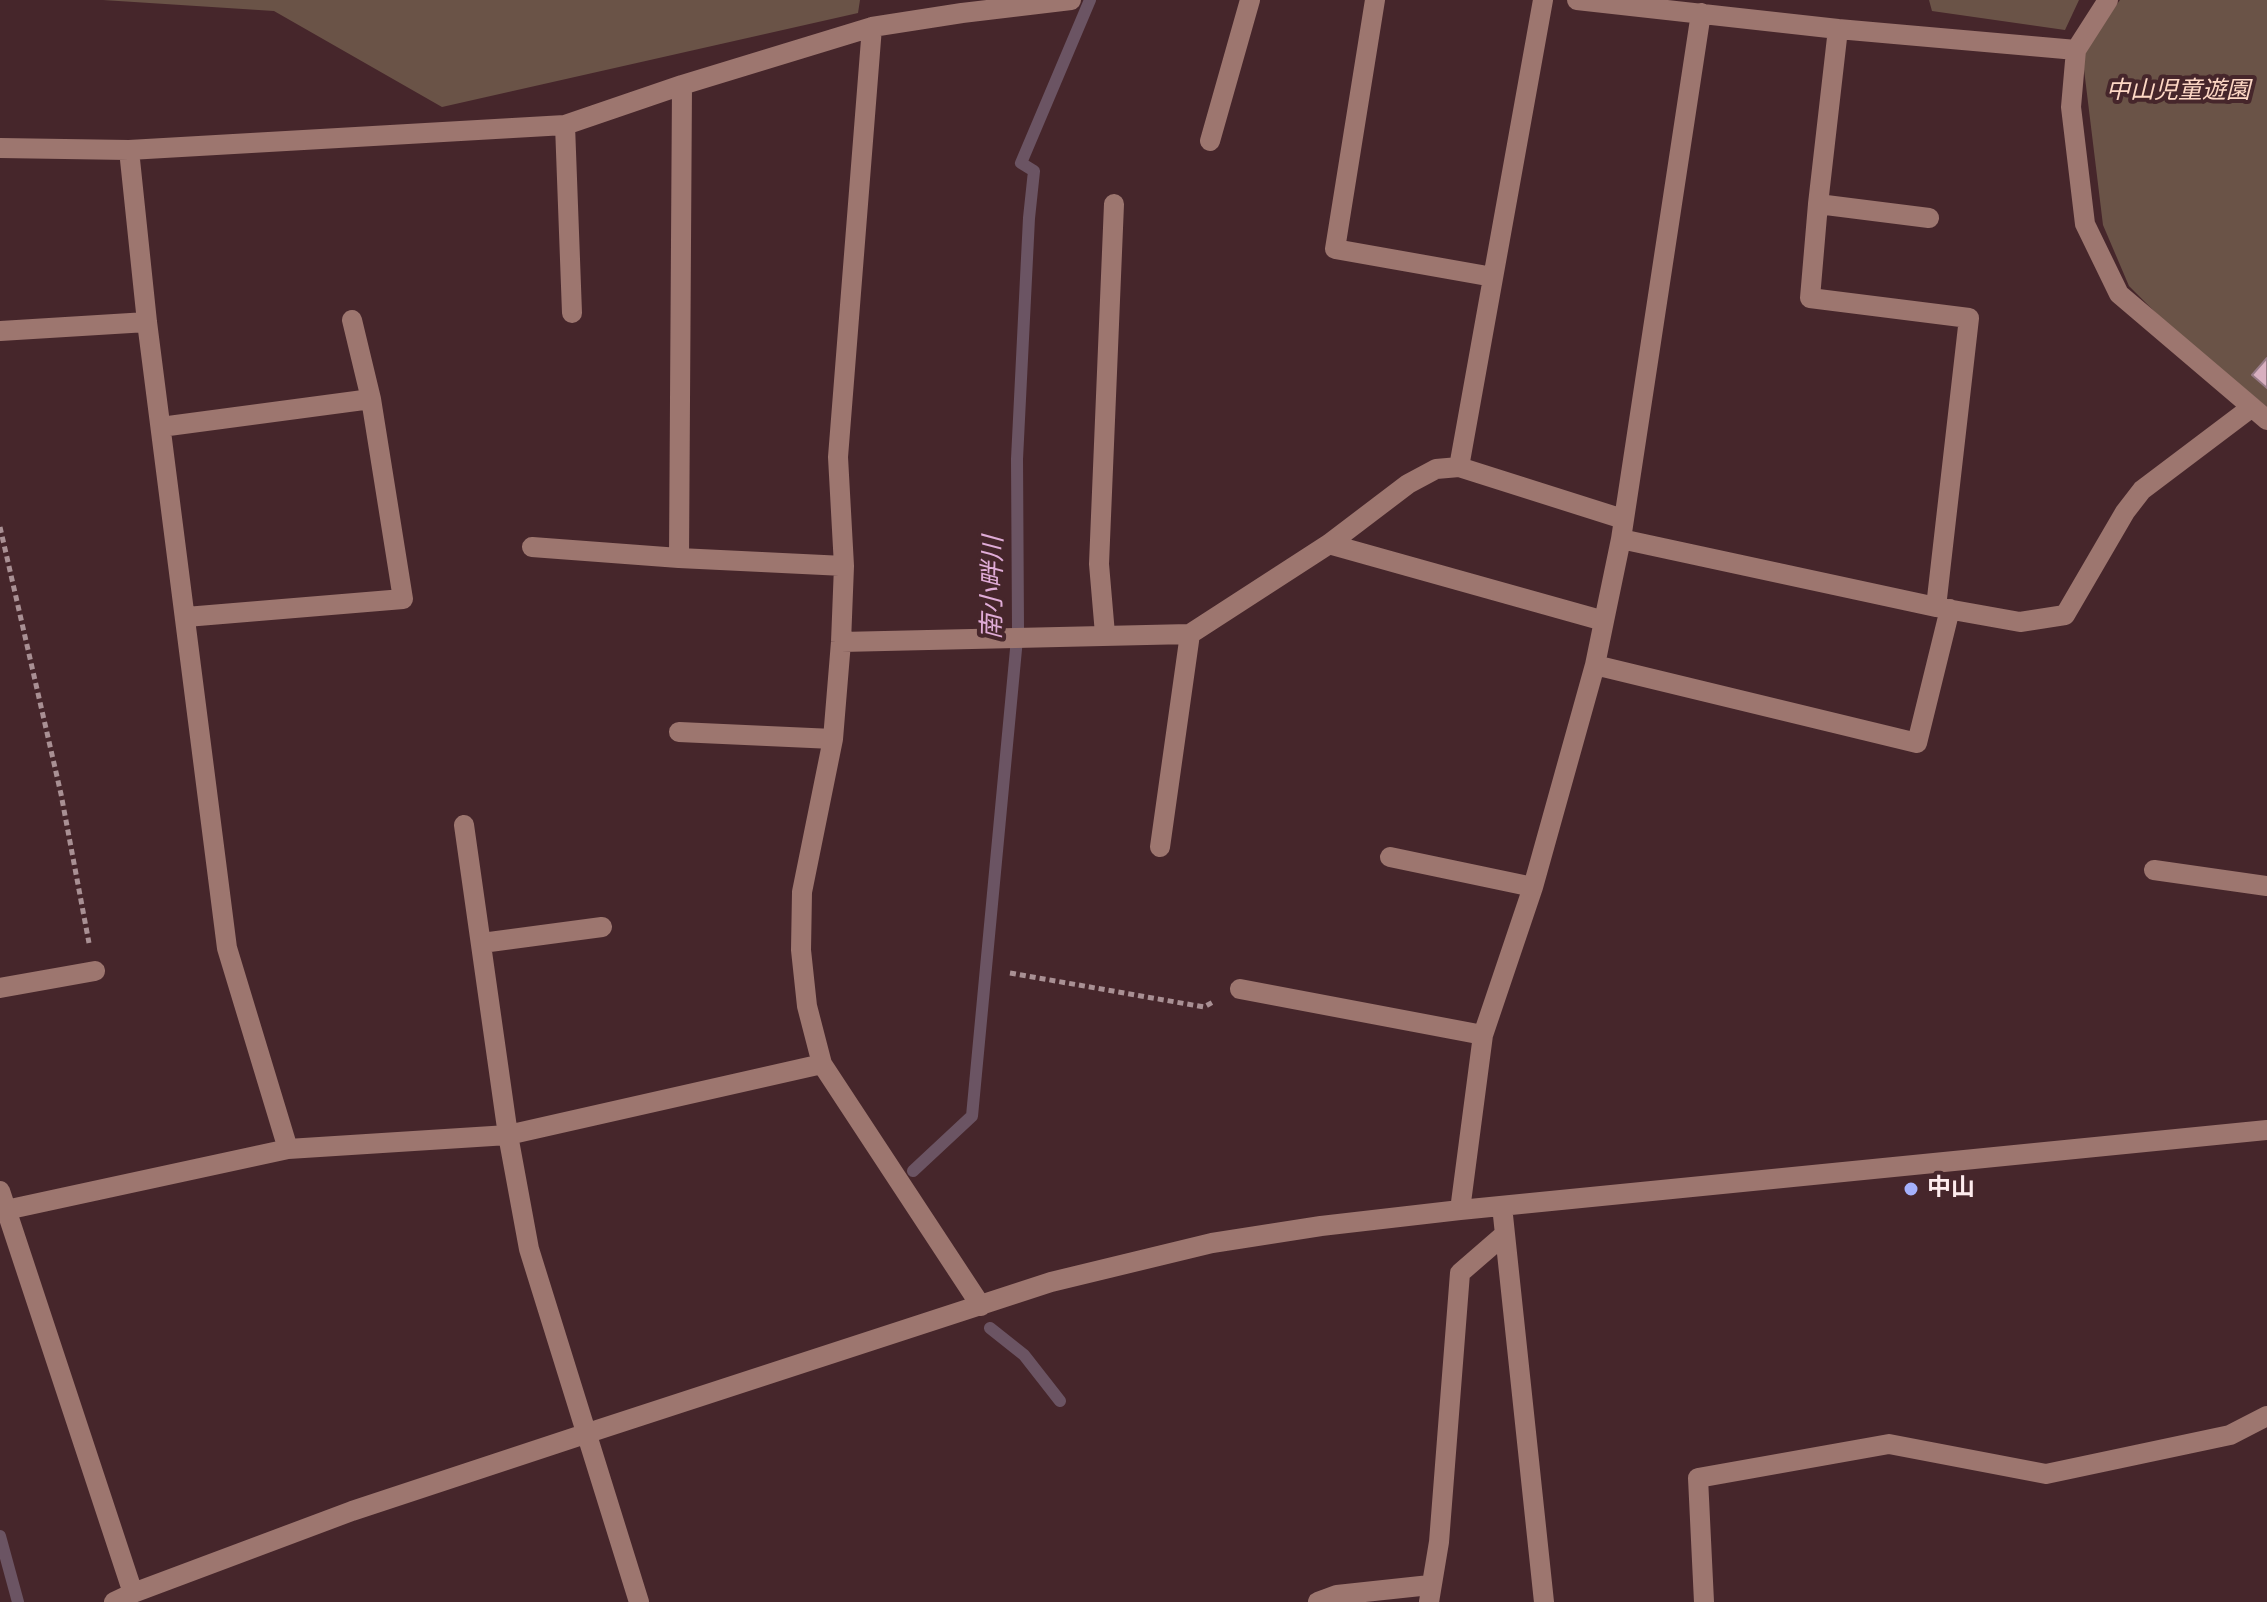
<!DOCTYPE html>
<meta charset="utf-8">
<style>
body{margin:0}
canvas{display:block;background:#46262b}
</style>
<canvas width="2267" height="1602"></canvas>
<script>
const ctx = document.querySelector('canvas').getContext('2d');
ctx.lineJoin = 'round';
function fill(path, color) { ctx.fillStyle = color; ctx.fill(path, 'evenodd'); }
const poly = rows => new Path2D(rows.map(r => 'M' + r).join(''));
function strokePath(path, color, width, dash) { ctx.strokeStyle = color; ctx.lineWidth = width; ctx.lineCap = dash ? 'butt' : 'round'; ctx.setLineDash(dash || []); ctx.stroke(path); }
function drawText(font, color, halo, rows, align = 'center') {
  ctx.font = font + ' "Times New Roman","Noto Sans JP",serif'; ctx.lineWidth = 8; ctx.setLineDash([]); ctx.textBaseline = 'middle'; ctx.strokeStyle = halo; ctx.fillStyle = color; for (const [text, x, y, turn = 0] of rows) {
    ctx.save(); ctx.translate(x, y); ctx.rotate((+turn || 0) * Math.PI / 180); ctx.textAlign = isNaN(turn) ? turn : align; if (halo) ctx.strokeText(text, 0, 0); ctx.fillText(text, 0, 0); ctx.restore();
  }
}
fill(poly([
 [103,0,860,0,858,13,442,107,274,11],
 [1929,0,2079,0,2065,30,1932,11],
 [2120,0,2267,0,2267,407,2172,329,2129,286,2103,225,2082,53]
]), '#6a5347');
strokePath(poly([
 [913,1171,972,1116,1018,628,1017,459,1029,218,1034,171,1021,163,1090,0],
 [990,1328,1024,1355,1060,1401],
 [0,1536,18,1602]
]), '#6b5463', 12);
const building = poly([
 [2267,358,2267,388,2252,375,2267,358]
]);
fill(building, '#d8afc0');
strokePath(building, '#977a86', 2);
strokePath(poly([
 [0,527,61,794,89,943],
 [1010,973,1204,1007,1213,1002]
]), '#a99094', 5, [6, 4]);
strokePath(poly([
 [1375,0,1335,249,1493,277],
 [1577,0,1838,29,2076,50,2071,107,2085,224,2119,294,2267,420],
 [872,27,838,457,844,566,841,642,833,739,802,892,801,950,807,1006,822,1064,981,1306],
 [1838,29,1818,204,1810,298,1969,318,1936,607],
 [2076,50,2108,0],
 [682,85,679,558,844,566],
 [565,125,572,313],
 [1210,141,1250,0],
 [0,148,129,150,565,125,682,85,872,27,962,13,1071,0],
 [129,150,147,322,227,948,288,1149],
 [1818,204,1929,218],
 [0,331,147,322],
 [161,427,371,399],
 [1459,467,1623,519],
 [1621,539,1936,607,2020,622,2065,615,2125,512,2142,490,2252,407],
 [1329,544,1604,621],
 [532,547,679,558],
 [186,617,403,599,371,399,352,320],
 [1105,634,1099,564,1114,204],
 [841,642,1190,634,1329,544,1408,484,1436,469,1459,467,1543,0],
 [1595,665,1917,743,1950,609],
 [679,732,833,739],
 [464,825,508,1135,529,1249,639,1602],
 [1160,847,1190,634],
 [1390,857,1533,887],
 [2154,870,2267,886],
 [482,943,602,927],
 [0,988,95,971],
 [1240,989,1483,1035],
 [0,1191,133,1593],
 [1502,1206,1544,1602],
 [6,1210,288,1149,508,1135,822,1064],
 [1460,1210,1483,1035,1533,887,1595,665,1604,621,1621,539,1701,13],
 [114,1602,133,1593,352,1511,588,1433,1051,1282,1212,1243,1321,1226,1460,1210,2267,1130],
 [1318,1602,1337,1595,1430,1585],
 [1429,1602,1439,1542,1460,1273,1505,1234],
 [1704,1602,1698,1478,1889,1444,2046,1474,2230,1435,2267,1416]
]), '#9d766f', 20);
for (const [x, y, r, color] of [
 [1911,1189,8,"#a5b1fc"]
]) { const dot = new Path2D(); dot.arc(x, y, r, 0, 2 * Math.PI); ctx.fillStyle = color; ctx.fill(dot); strokePath(dot, '#46262b', 3); }
drawText('italic 24px', '#fed8c5', '#46262b', [
 ["中山児童遊園",2178,92]
]);
drawText('bold 24px', '#feecee', '#46262b', [
 ["中山",1927,1189]
], 'left');
drawText('italic 26px', '#e0acd7', '#46262b', [
 ["南小畔川",994,588,-89]
]);
</script>
